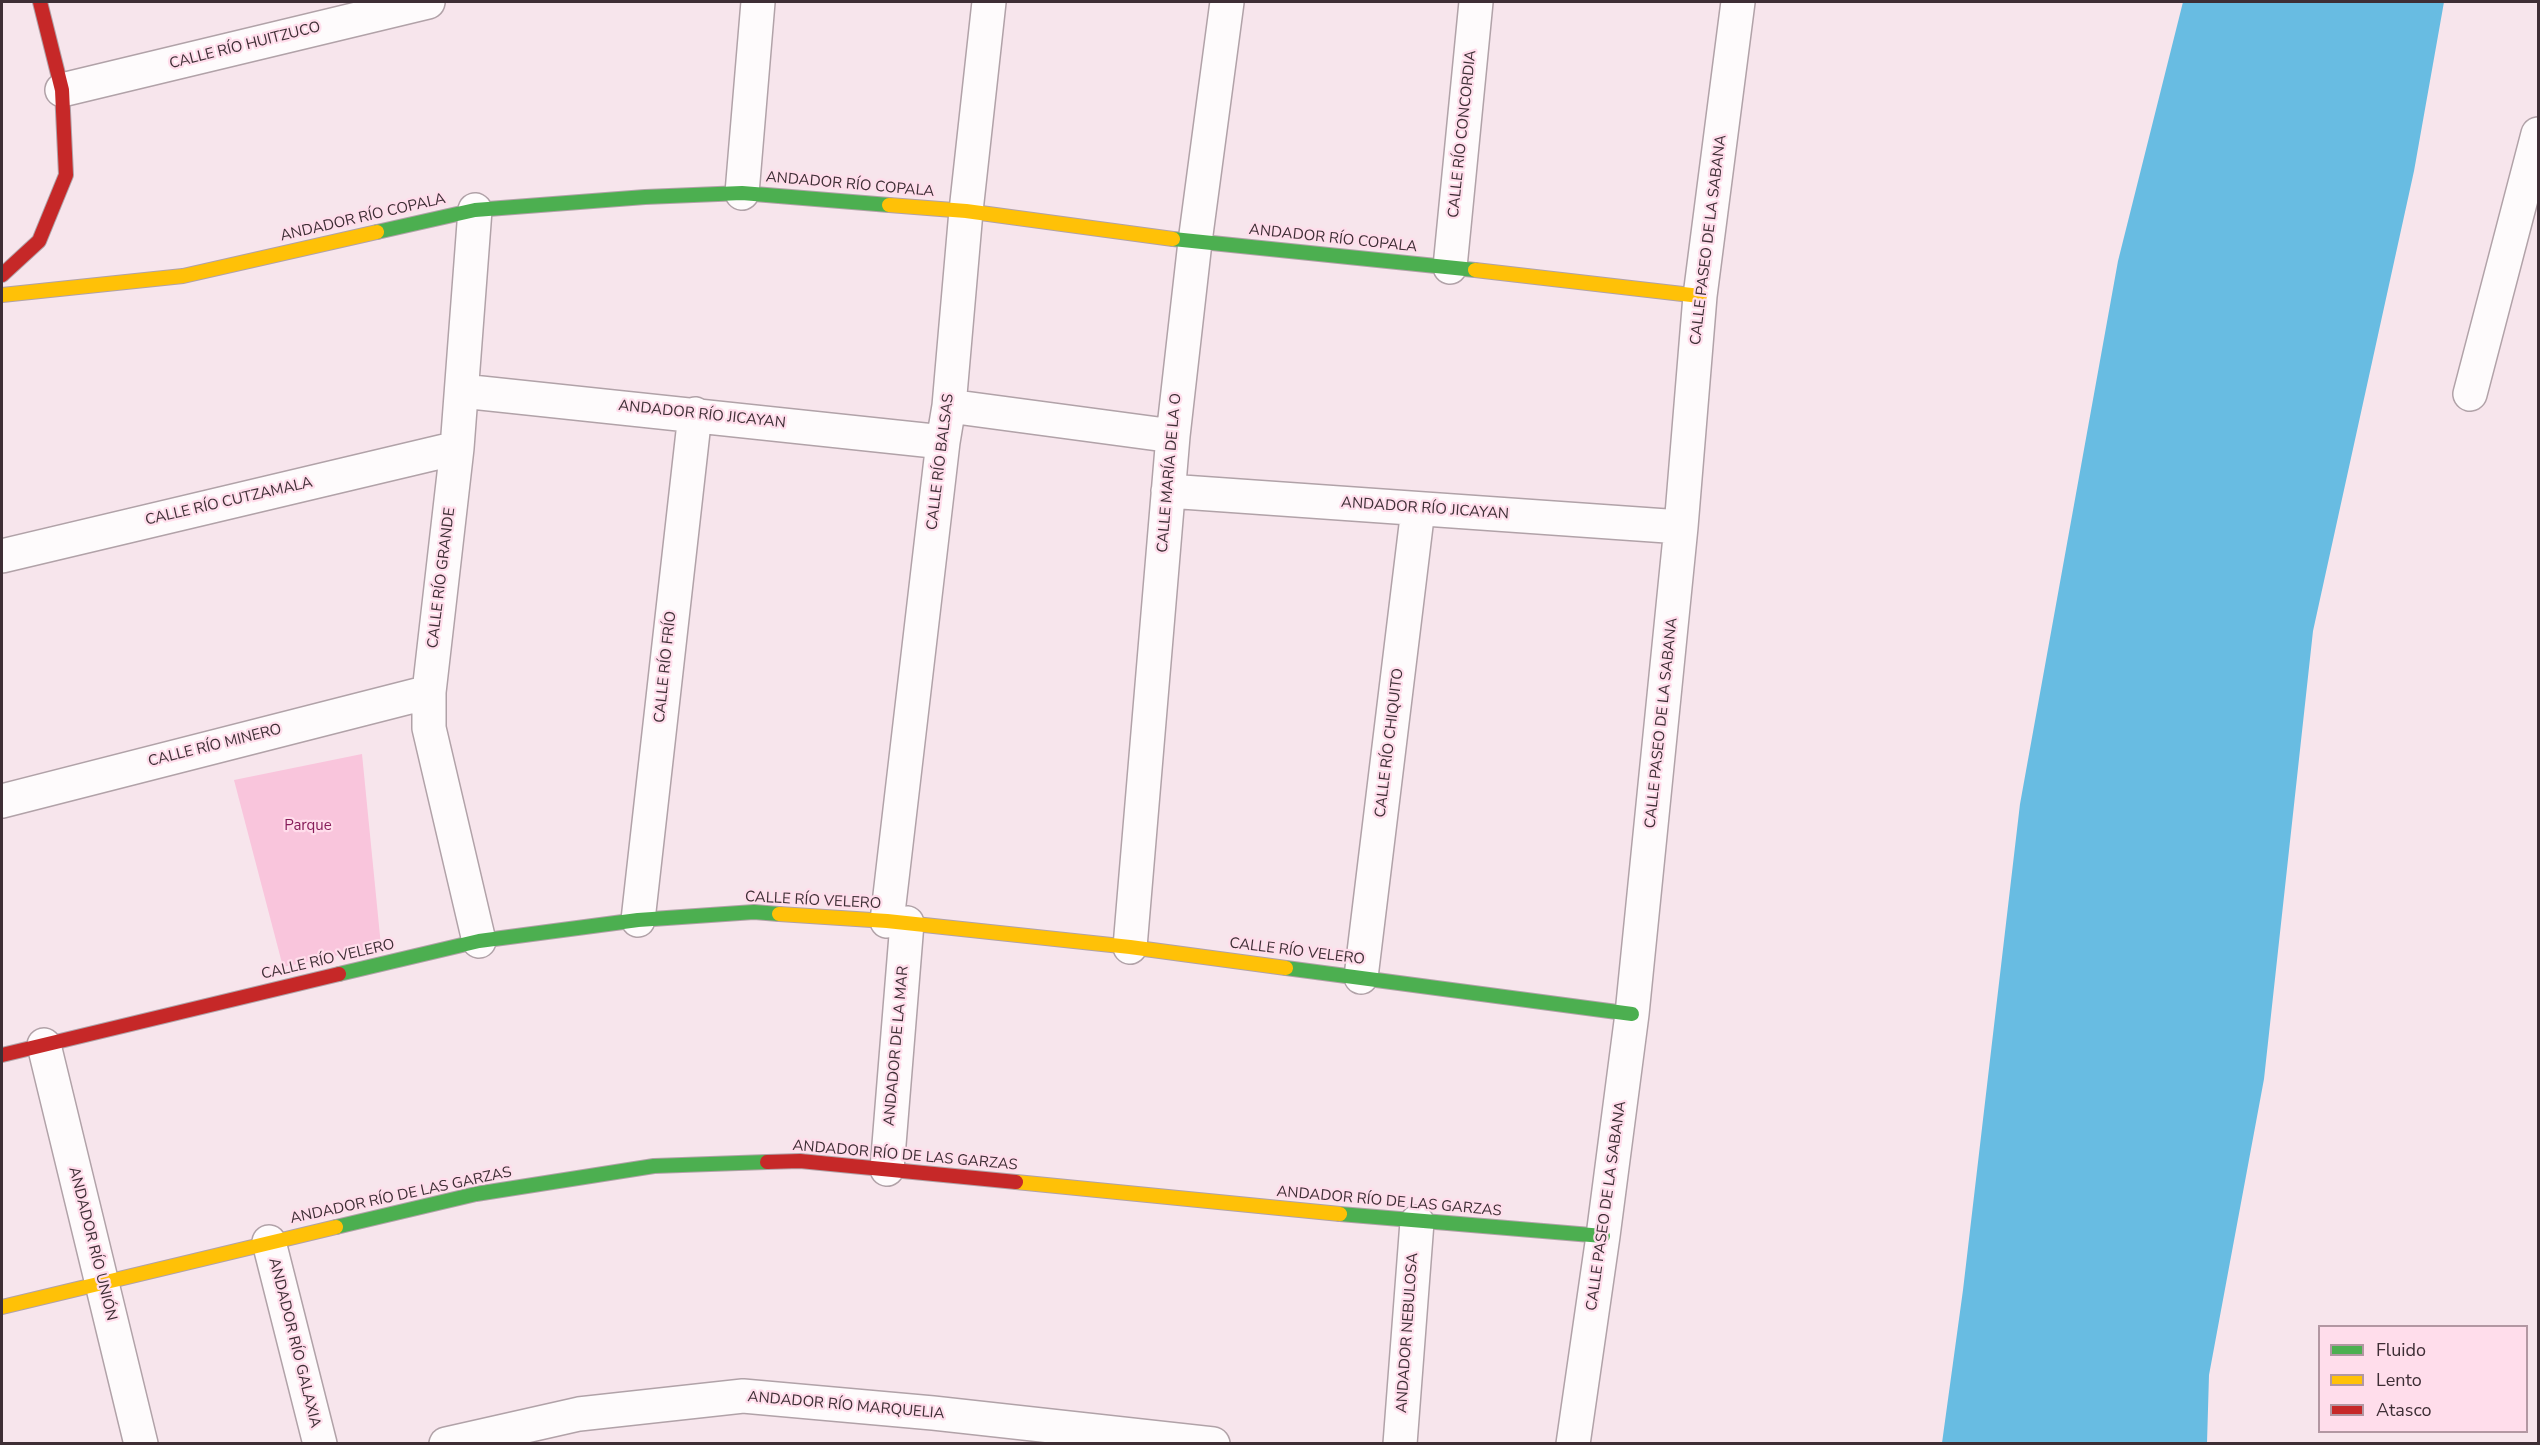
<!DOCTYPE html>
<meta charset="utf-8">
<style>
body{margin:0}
#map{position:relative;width:2540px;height:1445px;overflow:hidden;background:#f7e5ec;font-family:"Nunito Sans",sans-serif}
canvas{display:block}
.frame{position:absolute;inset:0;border:3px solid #3e2e35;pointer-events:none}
.legend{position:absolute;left:2318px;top:1325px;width:210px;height:108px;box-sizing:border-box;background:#ffddeb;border:2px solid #b297a2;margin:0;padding:8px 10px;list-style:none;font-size:18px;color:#3e2e35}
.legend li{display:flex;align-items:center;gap:12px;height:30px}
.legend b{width:30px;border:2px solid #b297a2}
</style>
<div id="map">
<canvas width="2540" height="1445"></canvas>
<div class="frame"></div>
<ul class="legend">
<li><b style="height:8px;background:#4caf50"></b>Fluido</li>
<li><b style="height:8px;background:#ffc107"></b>Lento</li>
<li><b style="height:8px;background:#c62828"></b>Atasco</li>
</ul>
</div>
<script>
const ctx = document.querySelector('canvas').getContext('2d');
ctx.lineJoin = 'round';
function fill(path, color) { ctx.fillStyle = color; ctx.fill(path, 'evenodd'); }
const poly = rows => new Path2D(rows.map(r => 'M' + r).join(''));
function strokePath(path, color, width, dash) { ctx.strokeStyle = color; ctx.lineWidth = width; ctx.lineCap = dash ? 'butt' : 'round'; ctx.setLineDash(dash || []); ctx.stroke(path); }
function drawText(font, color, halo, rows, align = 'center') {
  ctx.font = font + ' "Nunito Sans",sans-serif'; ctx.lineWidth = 4.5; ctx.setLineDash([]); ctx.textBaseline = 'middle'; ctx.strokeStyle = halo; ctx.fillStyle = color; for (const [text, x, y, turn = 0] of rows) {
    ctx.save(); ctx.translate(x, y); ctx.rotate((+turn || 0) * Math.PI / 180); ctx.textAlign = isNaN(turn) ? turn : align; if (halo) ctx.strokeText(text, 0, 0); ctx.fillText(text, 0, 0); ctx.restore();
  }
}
fill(poly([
 [362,754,381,946,283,967,234,780]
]), '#f9c5dc');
fill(poly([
 [2183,2,2444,2,2414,171,2313,631,2264,1079,2209,1375,2207,1443,1942,1443,1963,1290,2020,804,2118,261]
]), '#68bce2');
const street = poly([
 [62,90,428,2],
 [742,193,758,2],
 [475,210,457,448,429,692,429,728,479,941],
 [1450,267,1476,2],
 [462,391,943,442],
 [2470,394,2538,134],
 [949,406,1173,436],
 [1168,491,1681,527],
 [2,556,457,448],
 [2,801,429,692],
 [638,920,695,414],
 [887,921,943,442,949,406,966,211,989,2],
 [1130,947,1173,436,1195,242,1227,2],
 [1361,977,1418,509],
 [44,1045,141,1444],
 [887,1169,907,923],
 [269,1242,320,1444],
 [446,1444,579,1414,743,1396,933,1413,1213,1444],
 [1400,1444,1417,1222],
 [1573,1444,1603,1236,1632,1014,1681,527,1700,296,1738,2]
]);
const fast = poly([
 [377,232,475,210,645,197,742,193,889,205],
 [1173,239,1475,270],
 [1286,968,1632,1014],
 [339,974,479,941,638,920,754,912,779,914],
 [1340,1214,1603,1236],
 [336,1227,476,1194,654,1166,767,1162]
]);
const slow = poly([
 [889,205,966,211,1173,239],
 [1475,270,1700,296],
 [2,295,183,276,377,232],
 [779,914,887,921,1130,947,1286,968],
 [1016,1182,1340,1214],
 [2,1307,336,1227]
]);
const jam = poly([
 [2,275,39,241,66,175,62,90,40,2],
 [2,1055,339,974],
 [767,1162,800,1161,1016,1182]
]);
strokePath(street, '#b1a2a8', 36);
strokePath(fast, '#b1a2a8', 16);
strokePath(slow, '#b1a2a8', 16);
strokePath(jam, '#b1a2a8', 16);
strokePath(street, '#fefbfc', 33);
strokePath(fast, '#4caf50', 14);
strokePath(slow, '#ffc107', 14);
strokePath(jam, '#c62828', 14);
drawText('15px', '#3e2e35', '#ffddeb', [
 ["CALLE RÍO HUITZUCO",245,46,-14],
 ["CALLE RÍO CONCORDIA",1463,134,-84],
 ["ANDADOR RÍO COPALA",850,185,5],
 ["ANDADOR RÍO COPALA",363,218,-13],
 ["ANDADOR RÍO COPALA",1333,239,6],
 ["CALLE PASEO DE LA SABANA",1709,240,-83],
 ["ANDADOR RÍO JICAYAN",702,415,6],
 ["CALLE RÍO BALSAS",941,462,-83],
 ["CALLE MARÍA DE LA O",1170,473,-85],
 ["CALLE RÍO CUTZAMALA",229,502,-13],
 ["ANDADOR RÍO JICAYAN",1425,509,4],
 ["CALLE RÍO GRANDE",442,578,-83],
 ["CALLE RÍO FRÍO",666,667,-84],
 ["CALLE PASEO DE LA SABANA",1662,723,-84],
 ["CALLE RÍO CHIQUITO",1390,743,-83],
 ["CALLE RÍO MINERO",215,746,-14],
 ["CALLE RÍO VELERO",813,901,3],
 ["CALLE RÍO VELERO",1297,952,7],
 ["CALLE RÍO VELERO",328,960,-13],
 ["ANDADOR DE LA MAR",897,1046,-85],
 ["ANDADOR RÍO DE LAS GARZAS",905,1156,5],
 ["ANDADOR RÍO DE LAS GARZAS",401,1196,-12],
 ["ANDADOR RÍO DE LAS GARZAS",1389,1202,5],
 ["CALLE PASEO DE LA SABANA",1607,1206,-82],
 ["ANDADOR RÍO UNIÓN",92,1244,76],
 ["ANDADOR NEBULOSA",1408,1333,-86],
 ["ANDADOR RÍO GALAXIA",294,1343,76],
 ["ANDADOR RÍO MARQUELIA",846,1406,5]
]);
drawText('15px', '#871d5a', '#ffddeb', [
 ["Parque",308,826]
]);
</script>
